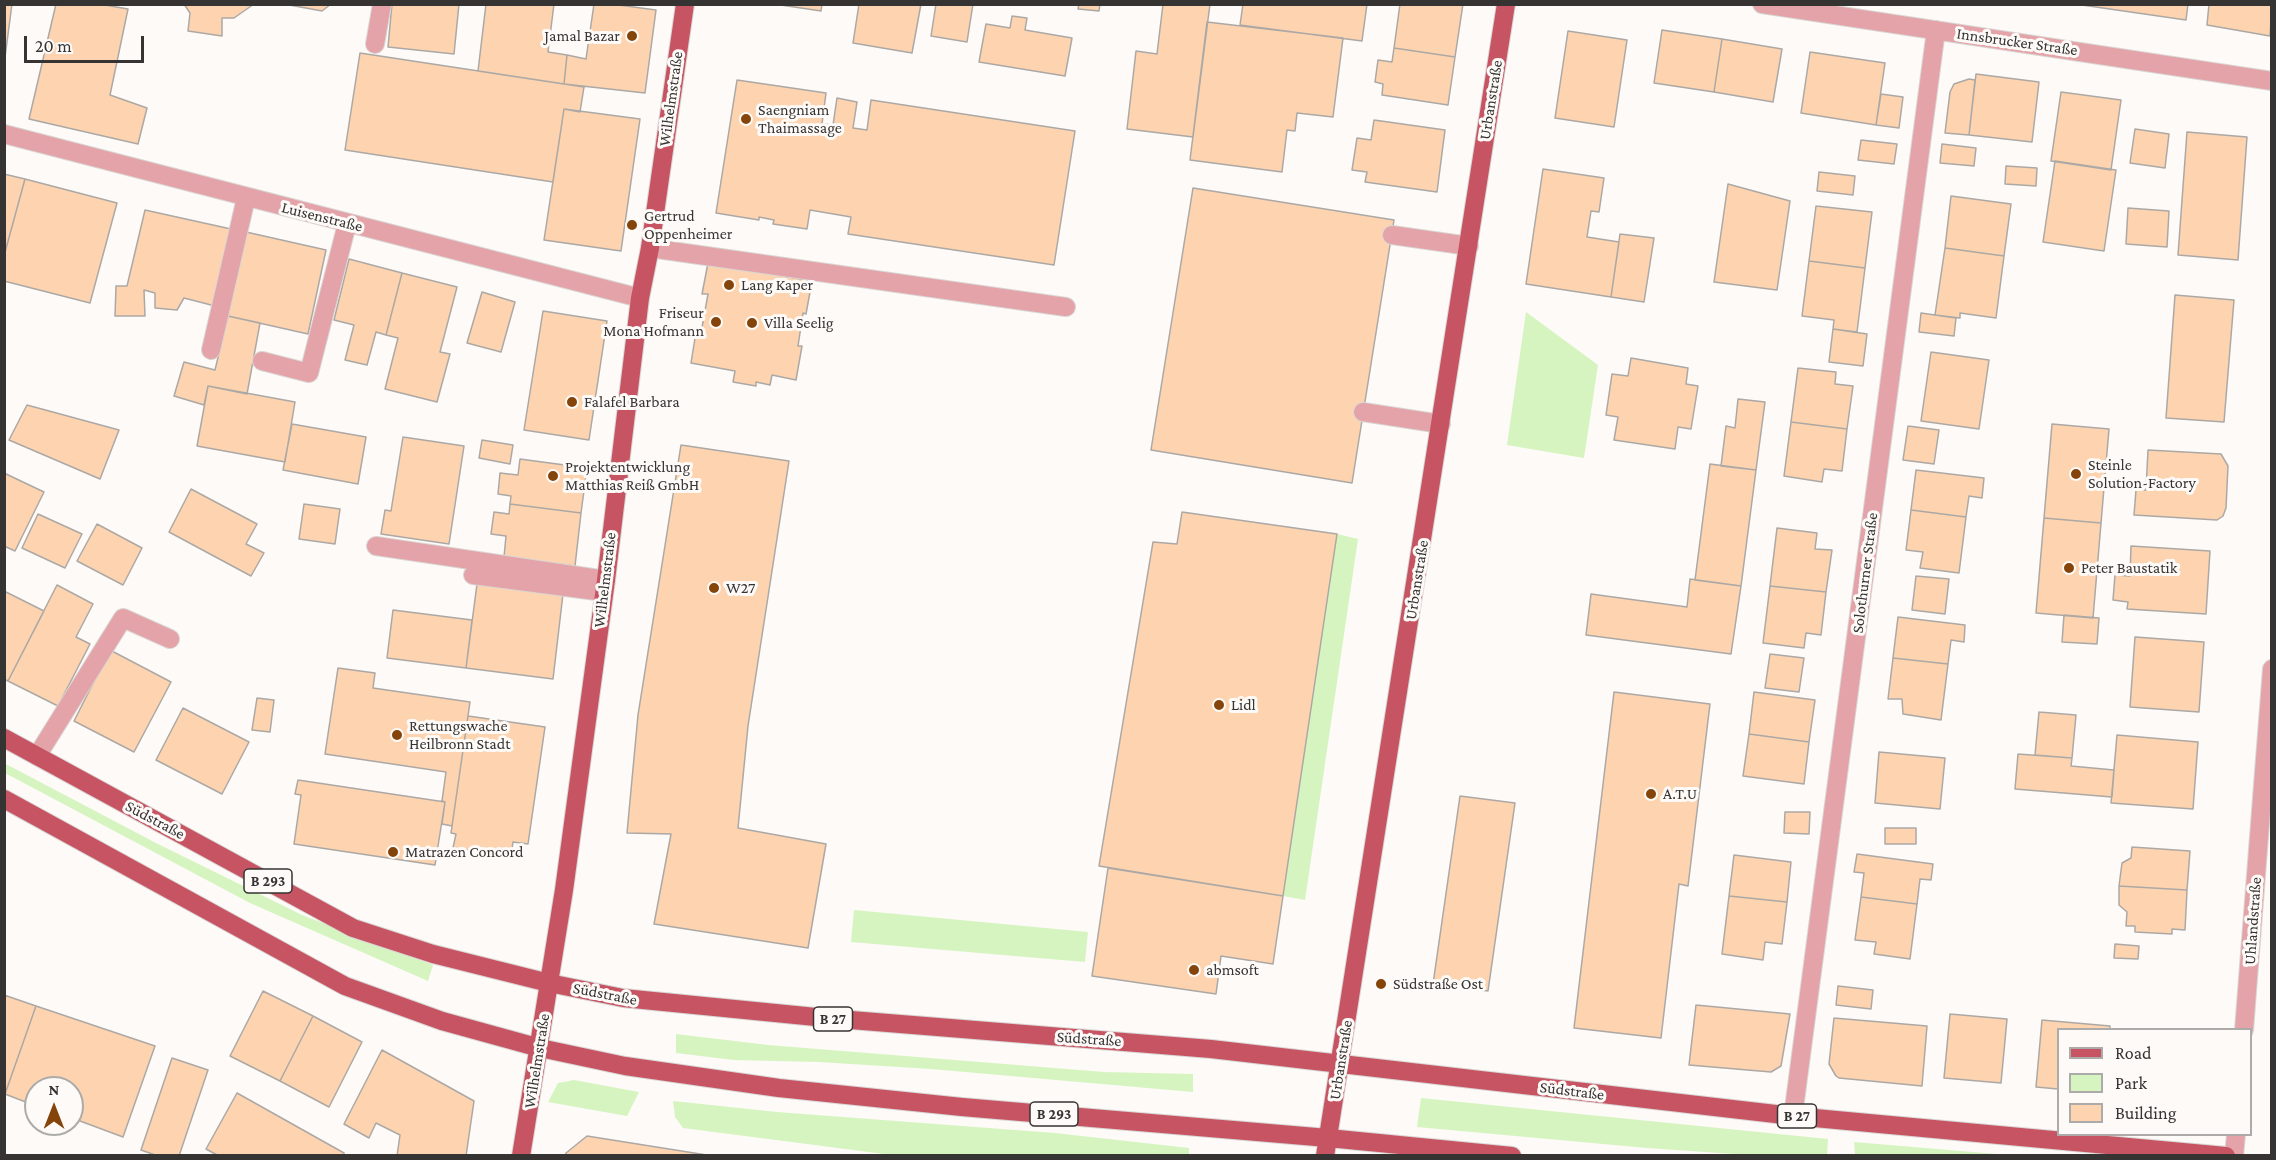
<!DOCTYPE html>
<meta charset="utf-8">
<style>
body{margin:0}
#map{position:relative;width:2276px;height:1160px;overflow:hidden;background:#fdfaf7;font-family:"Crimson Pro",serif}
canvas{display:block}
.frame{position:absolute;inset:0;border:6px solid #353433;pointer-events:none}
.legend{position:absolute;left:2057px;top:1028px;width:195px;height:108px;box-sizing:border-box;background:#fdfaf7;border:2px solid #adaba9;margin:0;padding:8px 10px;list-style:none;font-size:18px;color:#353433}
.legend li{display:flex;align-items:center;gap:12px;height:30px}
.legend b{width:30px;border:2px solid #adaba9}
.north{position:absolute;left:24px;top:1076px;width:60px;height:60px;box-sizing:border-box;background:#fdfaf7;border:2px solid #adaba9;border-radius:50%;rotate:0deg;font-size:16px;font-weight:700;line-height:24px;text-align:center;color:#353433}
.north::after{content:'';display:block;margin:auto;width:21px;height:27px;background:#84440a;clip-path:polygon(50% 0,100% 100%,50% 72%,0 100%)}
.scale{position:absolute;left:24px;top:36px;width:120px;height:27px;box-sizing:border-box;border:3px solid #353433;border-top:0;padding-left:8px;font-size:18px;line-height:21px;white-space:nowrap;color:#353433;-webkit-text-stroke:4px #fdfaf7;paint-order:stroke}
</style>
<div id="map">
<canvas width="2276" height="1160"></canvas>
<div class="frame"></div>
<ul class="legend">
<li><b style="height:8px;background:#c65463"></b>Road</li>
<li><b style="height:16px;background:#d6f4c0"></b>Park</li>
<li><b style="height:16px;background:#fdd4af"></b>Building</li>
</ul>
<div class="north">N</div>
<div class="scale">20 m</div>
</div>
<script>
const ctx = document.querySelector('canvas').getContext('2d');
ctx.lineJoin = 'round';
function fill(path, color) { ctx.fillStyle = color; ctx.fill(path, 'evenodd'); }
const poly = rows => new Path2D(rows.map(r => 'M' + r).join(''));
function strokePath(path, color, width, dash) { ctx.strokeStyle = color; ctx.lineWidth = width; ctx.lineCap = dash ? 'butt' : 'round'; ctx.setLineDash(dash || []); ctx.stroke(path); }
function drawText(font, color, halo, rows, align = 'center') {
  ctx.font = font + ' "Crimson Pro",serif'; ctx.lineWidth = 6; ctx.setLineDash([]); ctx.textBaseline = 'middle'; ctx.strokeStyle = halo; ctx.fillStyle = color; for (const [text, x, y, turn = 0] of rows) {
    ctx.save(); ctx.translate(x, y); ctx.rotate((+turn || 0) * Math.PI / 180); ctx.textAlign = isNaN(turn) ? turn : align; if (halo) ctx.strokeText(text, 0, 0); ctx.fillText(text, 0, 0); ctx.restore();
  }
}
fill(poly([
 [1526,312,1598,365,1584,458,1507,445],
 [1337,534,1358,539,1305,900,1283,896],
 [4,763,156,843,302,915,433,965,428,981,250,903,5,773],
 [854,910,1088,932,1085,962,851,942],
 [676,1034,768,1045,1104,1072,1193,1074,1193,1092,931,1069,819,1062,734,1060,676,1053],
 [574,1080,639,1092,627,1116,548,1102,558,1083],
 [1421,1098,1828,1139,1827,1155,1735,1154,1647,1148,1417,1127],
 [673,1101,777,1112,1055,1133,1189,1148,1189,1155,892,1155,683,1128,675,1117],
 [1854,1142,2008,1155,1855,1154]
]), '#d6f4c0');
const building = poly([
 [4,4,12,4,4,65,4,4],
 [56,4,99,4,128,9,110,95,147,108,138,144,29,119,56,4],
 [184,4,254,4,234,18,222,18,222,36,188,31,190,13,184,4],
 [284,4,331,4,322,11,284,4],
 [392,4,459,4,454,54,388,47,392,4],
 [486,4,554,4,548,52,567,55,564,84,478,71,486,4],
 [594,4,611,4,656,10,645,93,564,84,567,55,586,59,594,4],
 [774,4,822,4,821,11,774,4],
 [859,4,921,4,912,53,853,43,859,4],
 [936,4,973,4,967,42,931,36,936,4],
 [1079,4,1100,4,1099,11,1078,9,1079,4],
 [1163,4,1210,4,1193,137,1127,129,1136,51,1157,54,1163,4],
 [1243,4,1367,4,1362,41,1240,25,1243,4],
 [1400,4,1463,4,1455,57,1394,48,1400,4],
 [2075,4,2188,4,2186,20,2075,4],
 [2209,4,2272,4,2270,36,2207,25,2209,4],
 [1012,16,1027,18,1025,30,1072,38,1065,76,979,62,986,24,1010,28,1012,16],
 [1207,22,1343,38,1333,117,1297,113,1295,131,1287,130,1282,172,1190,160,1207,22],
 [1662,30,1722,39,1714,92,1654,83,1662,30],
 [1568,31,1627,40,1614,127,1555,118,1568,31],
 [1722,39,1782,49,1773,102,1714,92,1722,39],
 [1394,48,1455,57,1448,105,1382,95,1383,84,1375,82,1378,60,1392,62,1394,48],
 [1810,52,1885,63,1876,125,1801,113,1810,52],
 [360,53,584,87,580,112,564,109,553,182,345,150,360,53],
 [1976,74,2039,82,2032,142,1969,135,1976,74],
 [1969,79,1975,80,1969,135,1945,133,1950,92,1954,84,1969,79],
 [737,80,826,93,822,124,833,125,837,98,857,102,853,128,867,130,871,100,1075,131,1054,265,848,234,851,217,810,210,807,229,773,224,774,220,759,217,759,220,716,213,737,80],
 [2061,92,2121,100,2111,170,2051,161,2061,92],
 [1881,94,1903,97,1899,128,1876,125,1881,94],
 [564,109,640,119,621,251,544,240,564,109],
 [1374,120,1445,130,1437,192,1365,182,1367,172,1352,170,1357,138,1371,140,1374,120],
 [2135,129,2169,134,2165,168,2130,163,2135,129],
 [2187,132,2247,137,2238,260,2178,255,2187,132],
 [1861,140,1897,144,1894,164,1858,160,1861,140],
 [1942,144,1976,148,1974,166,1940,163,1942,144],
 [2055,161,2116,170,2104,251,2043,242,2055,161],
 [2006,166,2037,168,2036,186,2005,184,2006,166],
 [1543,169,1604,178,1599,212,1591,211,1587,237,1619,242,1611,297,1526,284,1543,169],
 [1819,172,1855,176,1853,195,1817,191,1819,172],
 [4,174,25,179,4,256,4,174],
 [25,179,117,203,90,303,4,281,4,256,25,179],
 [1728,184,1790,201,1777,290,1714,282,1728,184],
 [1193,188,1394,220,1352,483,1151,450,1193,188],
 [1951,196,2011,204,2004,256,1945,248,1951,196],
 [1816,206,1872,212,1865,268,1809,261,1816,206],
 [2128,208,2169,211,2167,247,2126,244,2128,208],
 [145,210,231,229,215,306,184,298,177,310,155,308,155,293,144,290,145,316,115,316,116,286,127,286,145,210],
 [246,232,326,250,308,334,228,316,246,232],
 [1620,234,1654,238,1644,302,1611,297,1620,234],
 [1945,248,2004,256,1996,318,1960,313,1960,318,1935,315,1945,248],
 [349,259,402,273,386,335,376,332,367,365,345,360,354,325,334,320,349,259],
 [1809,261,1865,268,1857,332,1833,329,1834,320,1802,316,1809,261],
 [708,263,812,281,806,314,803,313,798,346,802,346,796,380,772,375,770,385,756,382,756,386,733,382,735,371,691,363,696,332,701,333,708,294,702,294,708,263],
 [402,273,457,287,440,352,450,354,437,402,385,389,398,338,386,335,402,273],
 [482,292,515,302,501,352,467,343,482,292],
 [2175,295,2234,300,2224,422,2166,418,2175,295],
 [543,311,607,321,589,440,524,430,543,311],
 [1921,313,1956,318,1954,336,1919,332,1921,313],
 [228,316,260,323,247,394,208,386,204,405,174,396,184,362,215,370,228,316],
 [1833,329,1867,334,1863,366,1829,362,1833,329],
 [1931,352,1989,360,1979,429,1921,421,1931,352],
 [1631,358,1688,368,1686,384,1698,386,1691,429,1678,427,1675,449,1614,440,1618,417,1606,415,1612,374,1628,376,1631,358],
 [1798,368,1836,372,1835,384,1853,386,1847,429,1791,422,1798,368],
 [208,386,295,402,285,462,197,446,208,386],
 [1738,399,1765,402,1756,470,1721,466,1726,426,1735,428,1738,399],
 [27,405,119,430,100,479,9,440,27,405],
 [1791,422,1847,429,1842,471,1824,469,1822,482,1784,476,1791,422],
 [292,424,366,437,358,484,283,470,292,424],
 [2052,424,2109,429,2101,523,2044,518,2052,424],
 [1908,426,1939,430,1934,464,1903,460,1908,426],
 [403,437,464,446,449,544,381,534,385,510,391,511,403,437],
 [482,440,513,445,510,464,479,458,482,440],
 [681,445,789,461,748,726,738,828,826,844,808,948,654,924,671,834,627,833,638,715,681,445],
 [2148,450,2221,454,2228,466,2226,508,2223,516,2217,520,2134,515,2136,490,2146,490,2148,450],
 [520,459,587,468,581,513,510,504,511,496,498,494,500,473,518,475,520,459],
 [1710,464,1756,470,1741,586,1695,580,1710,464],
 [1916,470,1984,478,1982,498,1969,496,1966,517,1911,510,1916,470],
 [4,473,44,492,15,551,4,546,4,473],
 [191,489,257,524,246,544,264,553,251,576,169,532,191,489],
 [304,504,340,509,335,544,299,539,304,504],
 [510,504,581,513,575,566,504,557,506,536,491,534,494,512,509,514,510,504],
 [1911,510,1966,517,1959,573,1920,568,1923,552,1906,550,1911,510],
 [1182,512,1337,534,1283,896,1099,866,1153,542,1177,544,1182,512],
 [38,514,82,534,65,568,22,548,38,514],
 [2044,518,2101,523,2093,618,2036,613,2044,518],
 [97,524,142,548,123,585,77,561,97,524],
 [1777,528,1817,533,1815,549,1832,550,1826,592,1770,586,1777,528],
 [2131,546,2210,551,2206,614,2127,609,2128,602,2113,600,2115,575,2130,576,2131,546],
 [1916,576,1949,579,1945,614,1912,610,1916,576],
 [1690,579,1741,586,1731,654,1586,635,1591,594,1687,607,1690,579],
 [477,584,563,594,553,679,466,668,477,584],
 [57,585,93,604,76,637,90,644,58,706,8,681,57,585],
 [1770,586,1826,592,1821,635,1806,633,1804,648,1763,643,1770,586],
 [4,591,44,611,8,681,4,679,4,591],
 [393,610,472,620,466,668,387,658,393,610],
 [2064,615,2099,618,2097,644,2062,642,2064,615],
 [1898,617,1965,625,1964,642,1951,640,1948,664,1893,658,1898,617],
 [2135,637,2204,642,2199,712,2130,707,2135,637],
 [110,650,171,682,134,752,74,721,110,650],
 [1770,654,1804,658,1799,692,1765,688,1770,654],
 [1893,658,1948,664,1941,720,1903,714,1902,699,1888,699,1893,658],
 [338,668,375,673,373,688,470,702,452,826,442,824,445,802,442,801,446,772,325,754,338,668],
 [1614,692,1710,704,1688,886,1679,884,1661,1038,1574,1028,1614,692],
 [1754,692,1815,700,1809,742,1749,734,1754,692],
 [257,698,274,700,270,732,252,730,257,698],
 [183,708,249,742,222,794,156,760,183,708],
 [2039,712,2076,715,2072,758,2035,755,2039,712],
 [468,716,545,727,528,844,513,842,512,849,503,855,453,848,456,834,451,833,468,716],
 [1749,734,1809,742,1804,784,1743,776,1749,734],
 [2117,735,2198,742,2193,809,2111,803,2117,735],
 [1879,752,1945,758,1940,809,1875,803,1879,752],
 [2018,754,2072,758,2071,766,2114,770,2112,797,2015,789,2018,754],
 [298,780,445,802,435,865,294,844,301,795,295,794,298,780],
 [1460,796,1515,803,1488,991,1433,984,1460,796],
 [1785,812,1810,812,1809,834,1784,833,1785,812],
 [1885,828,1916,828,1916,844,1885,844,1885,828],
 [2132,847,2190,851,2187,890,2119,886,2122,863,2131,858,2132,847],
 [1857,854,1933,864,1931,880,1920,879,1917,904,1861,897,1864,873,1854,872,1857,854],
 [1734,855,1791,862,1787,902,1729,896,1734,855],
 [1108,868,1283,896,1273,964,1221,956,1216,994,1092,976,1108,868],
 [2119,886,2187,890,2185,930,2172,929,2172,934,2135,932,2135,926,2126,926,2127,912,2119,905,2119,886],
 [1729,896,1787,902,1782,944,1765,942,1763,960,1722,954,1729,896],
 [1861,897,1917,904,1910,959,1874,954,1876,942,1855,940,1861,897],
 [2115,944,2139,946,2138,959,2114,958,2115,944],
 [1838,986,1873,990,1871,1009,1836,1005,1838,986],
 [263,991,313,1016,280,1081,230,1056,263,991],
 [4,995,36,1006,5,1094,4,1094,4,995],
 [1696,1005,1790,1014,1781,1066,1771,1072,1689,1065,1696,1005],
 [36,1006,155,1046,123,1137,72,1118,72,1088,36,1088,36,1106,5,1094,36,1006],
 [1950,1014,2007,1019,2001,1083,1944,1078,1950,1014],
 [313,1016,362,1042,329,1107,280,1081,313,1016],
 [1834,1018,1927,1026,1922,1086,1839,1078,1836,1076,1829,1064,1834,1018],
 [2042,1020,2110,1026,2110,1030,2058,1030,2058,1089,2036,1087,2042,1020],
 [382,1050,474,1101,466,1156,397,1156,400,1135,376,1123,369,1138,344,1124,382,1050],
 [172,1058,208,1070,179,1156,158,1156,141,1150,172,1058],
 [237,1093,344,1153,344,1156,219,1156,206,1149,237,1093],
 [587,1136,713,1156,565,1156,566,1153,587,1136]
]);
fill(building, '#fdd4af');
strokePath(building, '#aca8a5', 1.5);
const lane = poly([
 [375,44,382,4],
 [1392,235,1469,246],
 [650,248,1066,307],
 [211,350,246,198],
 [262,361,309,373,347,224],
 [1363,412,1441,424],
 [376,546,606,580],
 [473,575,604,592],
 [37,756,123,618,170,639]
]);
const street = poly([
 [1762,4,2272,81],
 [4,134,640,298],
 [2244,1030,2272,669],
 [1793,1116,1936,30],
 [2234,1156,2236,1134]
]);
const primary = poly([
 [4,738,353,928,433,954,549,983,623,998,826,1018,1211,1049,1793,1116,2226,1156],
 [4,799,345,986,442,1021,540,1048,625,1066,779,1088,962,1107,1328,1138,1512,1156],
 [521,1156,564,890,606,580,640,298,650,248,685,4],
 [1325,1156,1506,4]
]);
strokePath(lane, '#d9d6d4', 20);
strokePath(street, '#d9d6d4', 20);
strokePath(primary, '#d9d6d4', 20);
strokePath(lane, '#e4a3a8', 18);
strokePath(street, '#e4a3a8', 18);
strokePath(primary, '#c65463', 18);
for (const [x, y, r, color] of [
 [632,36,6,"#84440a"],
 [746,119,6,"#84440a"],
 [632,225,6,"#84440a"],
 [729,285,6,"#84440a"],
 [716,322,6,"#84440a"],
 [752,323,6,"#84440a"],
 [572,402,6,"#84440a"],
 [2076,474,6,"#84440a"],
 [553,476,6,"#84440a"],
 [2069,568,6,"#84440a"],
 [714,588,6,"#84440a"],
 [1219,705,6,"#84440a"],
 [397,735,6,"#84440a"],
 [1651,794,6,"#84440a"],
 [393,852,6,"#84440a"],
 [1194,970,6,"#84440a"],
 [1381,984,6,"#84440a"]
]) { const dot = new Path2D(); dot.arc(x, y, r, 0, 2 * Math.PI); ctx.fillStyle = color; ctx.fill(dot); strokePath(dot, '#fdfaf7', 2); }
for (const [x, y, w] of [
 [268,881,48],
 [833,1019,39],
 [1054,1114,48],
 [1797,1116,39]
]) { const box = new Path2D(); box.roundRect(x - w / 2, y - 12, w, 24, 4.5); ctx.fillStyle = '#fdfaf7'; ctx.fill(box); strokePath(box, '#353433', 1.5); }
drawText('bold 15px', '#353433', null, [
 ["B 293",268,881],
 ["B 27",833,1019],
 ["B 293",1054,1114],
 ["B 27",1797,1116]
]);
drawText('16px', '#353433', '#fdfaf7', [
 ["Jamal Bazar",620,36,"right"],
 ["Saengniam",758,110],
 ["Thaimassage",758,128],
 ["Gertrud",644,216],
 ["Oppenheimer",644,234],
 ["Lang Kaper",741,285],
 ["Friseur",704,313,"right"],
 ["Mona Hofmann",704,331,"right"],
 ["Villa Seelig",764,323],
 ["Falafel Barbara",584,402],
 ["Steinle",2088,465],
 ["Solution-Factory",2088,483],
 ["Projektentwicklung",565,467],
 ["Matthias Reiß GmbH",565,485],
 ["Peter Baustatik",2081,568],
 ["W27",726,588],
 ["Lidl",1231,705],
 ["Rettungswache",409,726],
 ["Heilbronn Stadt",409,744],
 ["A.T.U",1663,794],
 ["Matrazen Concord",405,852],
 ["abmsoft",1206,970],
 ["Südstraße Ost",1393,984]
], 'left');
drawText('16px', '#353433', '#fdfaf7', [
 ["Innsbrucker Straße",2017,42,8],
 ["Wilhelmstraße",671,99,-82],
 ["Urbanstraße",1491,100,-81],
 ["Luisenstraße",322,217,14],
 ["Solothurner Straße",1865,573,-83],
 ["Wilhelmstraße",605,580,-83],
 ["Urbanstraße",1417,580,-81],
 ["Südstraße",155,820,28],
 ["Uhlandstraße",2253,921,-86],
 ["Südstraße",605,994,11],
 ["Südstraße",1089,1039,4],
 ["Urbanstraße",1341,1060,-81],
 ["Wilhelmstraße",537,1061,-81],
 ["Südstraße",1572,1091,7]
]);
</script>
